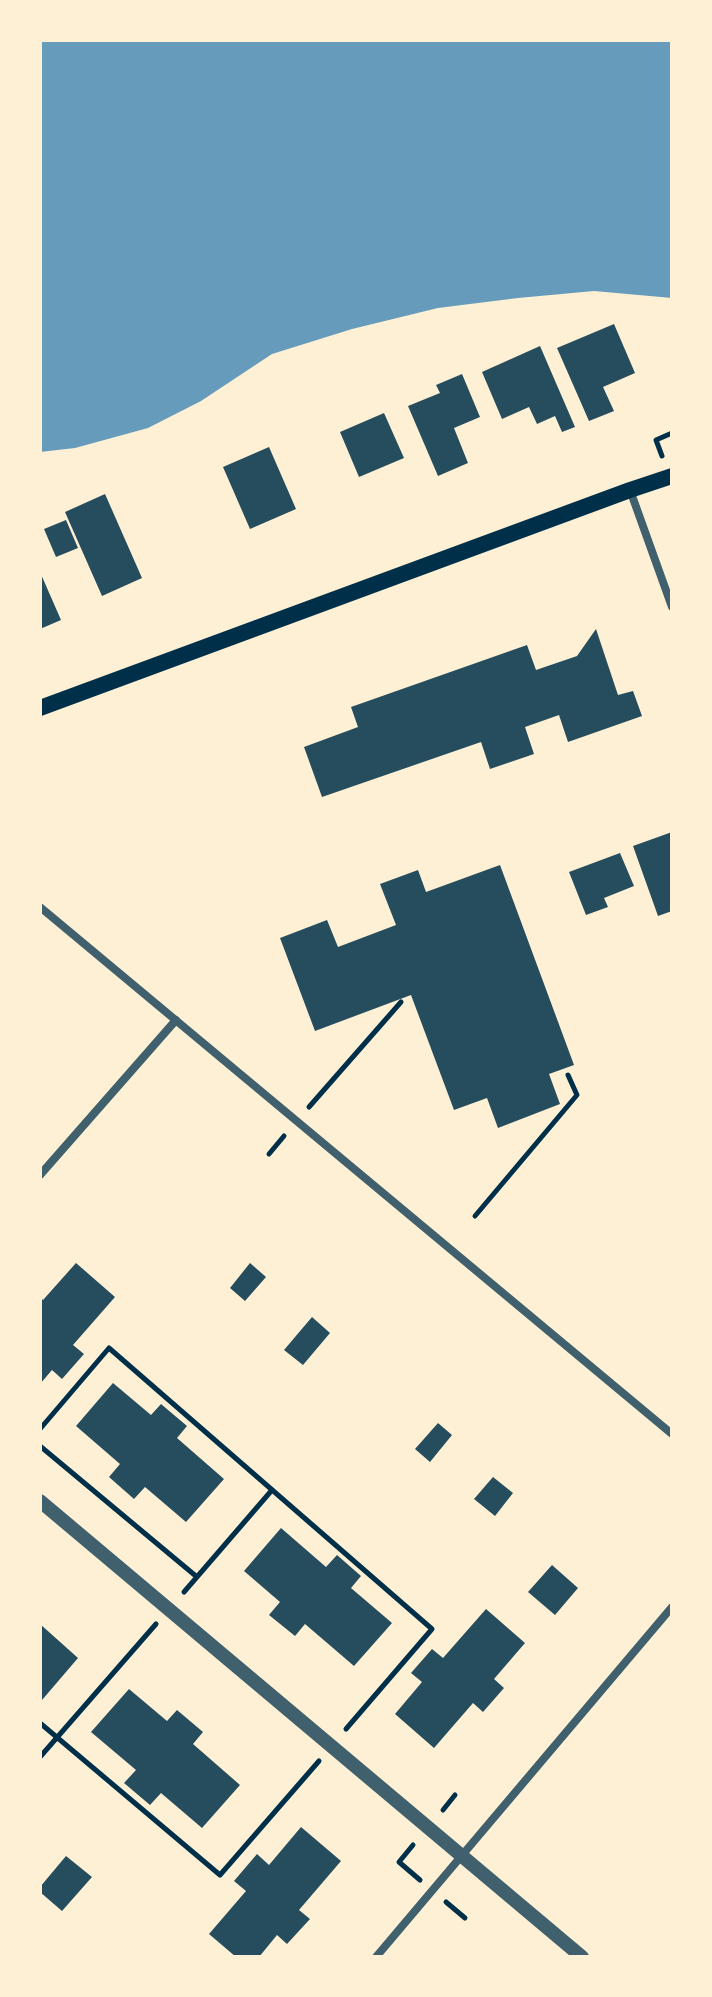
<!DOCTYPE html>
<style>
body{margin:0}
#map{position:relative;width:712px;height:1997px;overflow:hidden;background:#fdf0d5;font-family:Rubik,sans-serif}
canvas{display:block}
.frame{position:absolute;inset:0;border:42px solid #fdf0d5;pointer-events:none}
</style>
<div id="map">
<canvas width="712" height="1997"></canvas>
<div class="frame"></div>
</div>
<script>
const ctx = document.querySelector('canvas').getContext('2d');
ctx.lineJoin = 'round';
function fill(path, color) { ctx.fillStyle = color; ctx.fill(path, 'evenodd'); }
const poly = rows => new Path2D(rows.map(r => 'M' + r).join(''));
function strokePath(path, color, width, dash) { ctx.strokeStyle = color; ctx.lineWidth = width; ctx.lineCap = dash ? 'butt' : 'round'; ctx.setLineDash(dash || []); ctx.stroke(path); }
fill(poly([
 [40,40,672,40,672,298,594,291,518,298,438,308,352,329,272,354,201,401,148,428,75,448,40,452]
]), '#669bbc');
fill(poly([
 [614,324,635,373,603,387,614,411,589,421,557,348],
 [540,346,575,427,562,432,555,416,537,424,529,407,502,419,482,372],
 [462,374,480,417,454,428,468,463,438,476,408,406,440,393,436,385],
 [384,413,404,458,359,477,340,432],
 [269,447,296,509,250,529,223,467],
 [105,494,142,578,102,596,65,512],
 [66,520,78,548,56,557,44,529],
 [40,572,61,620,40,629],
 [596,629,618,695,633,691,642,716,568,742,559,715,525,727,534,754,490,769,481,742,322,797,304,747,358,727,351,707,527,645,536,670,577,656],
 [672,832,672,911,658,916,633,846],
 [620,853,634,886,604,898,608,907,586,915,569,872],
 [500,865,574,1065,549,1074,560,1104,498,1128,487,1098,454,1110,411,995,315,1031,280,938,327,920,338,947,396,925,380,884,418,870,426,892],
 [76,1263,115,1297,73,1345,84,1354,62,1379,52,1370,40,1384,40,1297,43,1300],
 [250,1263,266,1277,245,1301,230,1288],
 [312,1317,330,1333,303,1365,284,1350],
 [113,1383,151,1415,161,1404,187,1426,177,1438,224,1479,186,1522,145,1487,134,1499,109,1477,120,1464,76,1426],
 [438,1423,452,1435,430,1462,415,1449],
 [493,1477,513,1493,495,1516,474,1499],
 [281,1528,326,1567,337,1555,361,1576,351,1588,392,1623,354,1666,305,1624,295,1636,269,1615,280,1602,244,1571],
 [552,1565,578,1588,555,1615,528,1592],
 [486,1609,525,1643,494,1679,504,1688,483,1712,473,1703,434,1748,395,1714,422,1682,411,1673,432,1649,443,1658],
 [40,1624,78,1658,42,1700,40,1699],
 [129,1689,167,1721,177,1710,203,1732,193,1744,240,1785,202,1828,161,1793,150,1805,124,1783,136,1770,91,1732],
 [301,1827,341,1861,299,1910,310,1919,287,1944,277,1935,259,1957,236,1957,209,1934,246,1891,234,1881,257,1854,269,1865],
 [66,1856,92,1877,62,1911,40,1892,40,1887]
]), '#264d5e');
strokePath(poly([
 [662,456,656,440,672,433],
 [309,1107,401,1002],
 [269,1154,284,1136],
 [475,1216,577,1095,568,1075],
 [40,1429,109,1348,432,1629,346,1729],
 [40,1446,197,1577],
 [184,1592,272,1490],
 [40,1723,220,1875,319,1761],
 [40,1757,156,1624],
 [443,1810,455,1795],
 [413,1845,399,1862,420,1880],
 [446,1902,465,1918]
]), '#003049', 5);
strokePath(poly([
 [630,490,672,607],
 [40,907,672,1434],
 [40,1175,176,1020],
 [376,1957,672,1607]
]), '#3f606c', 8);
strokePath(poly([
 [40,1501,582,1957]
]), '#3f606c', 14);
strokePath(poly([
 [40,708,630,490,672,476]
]), '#003049', 16);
</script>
